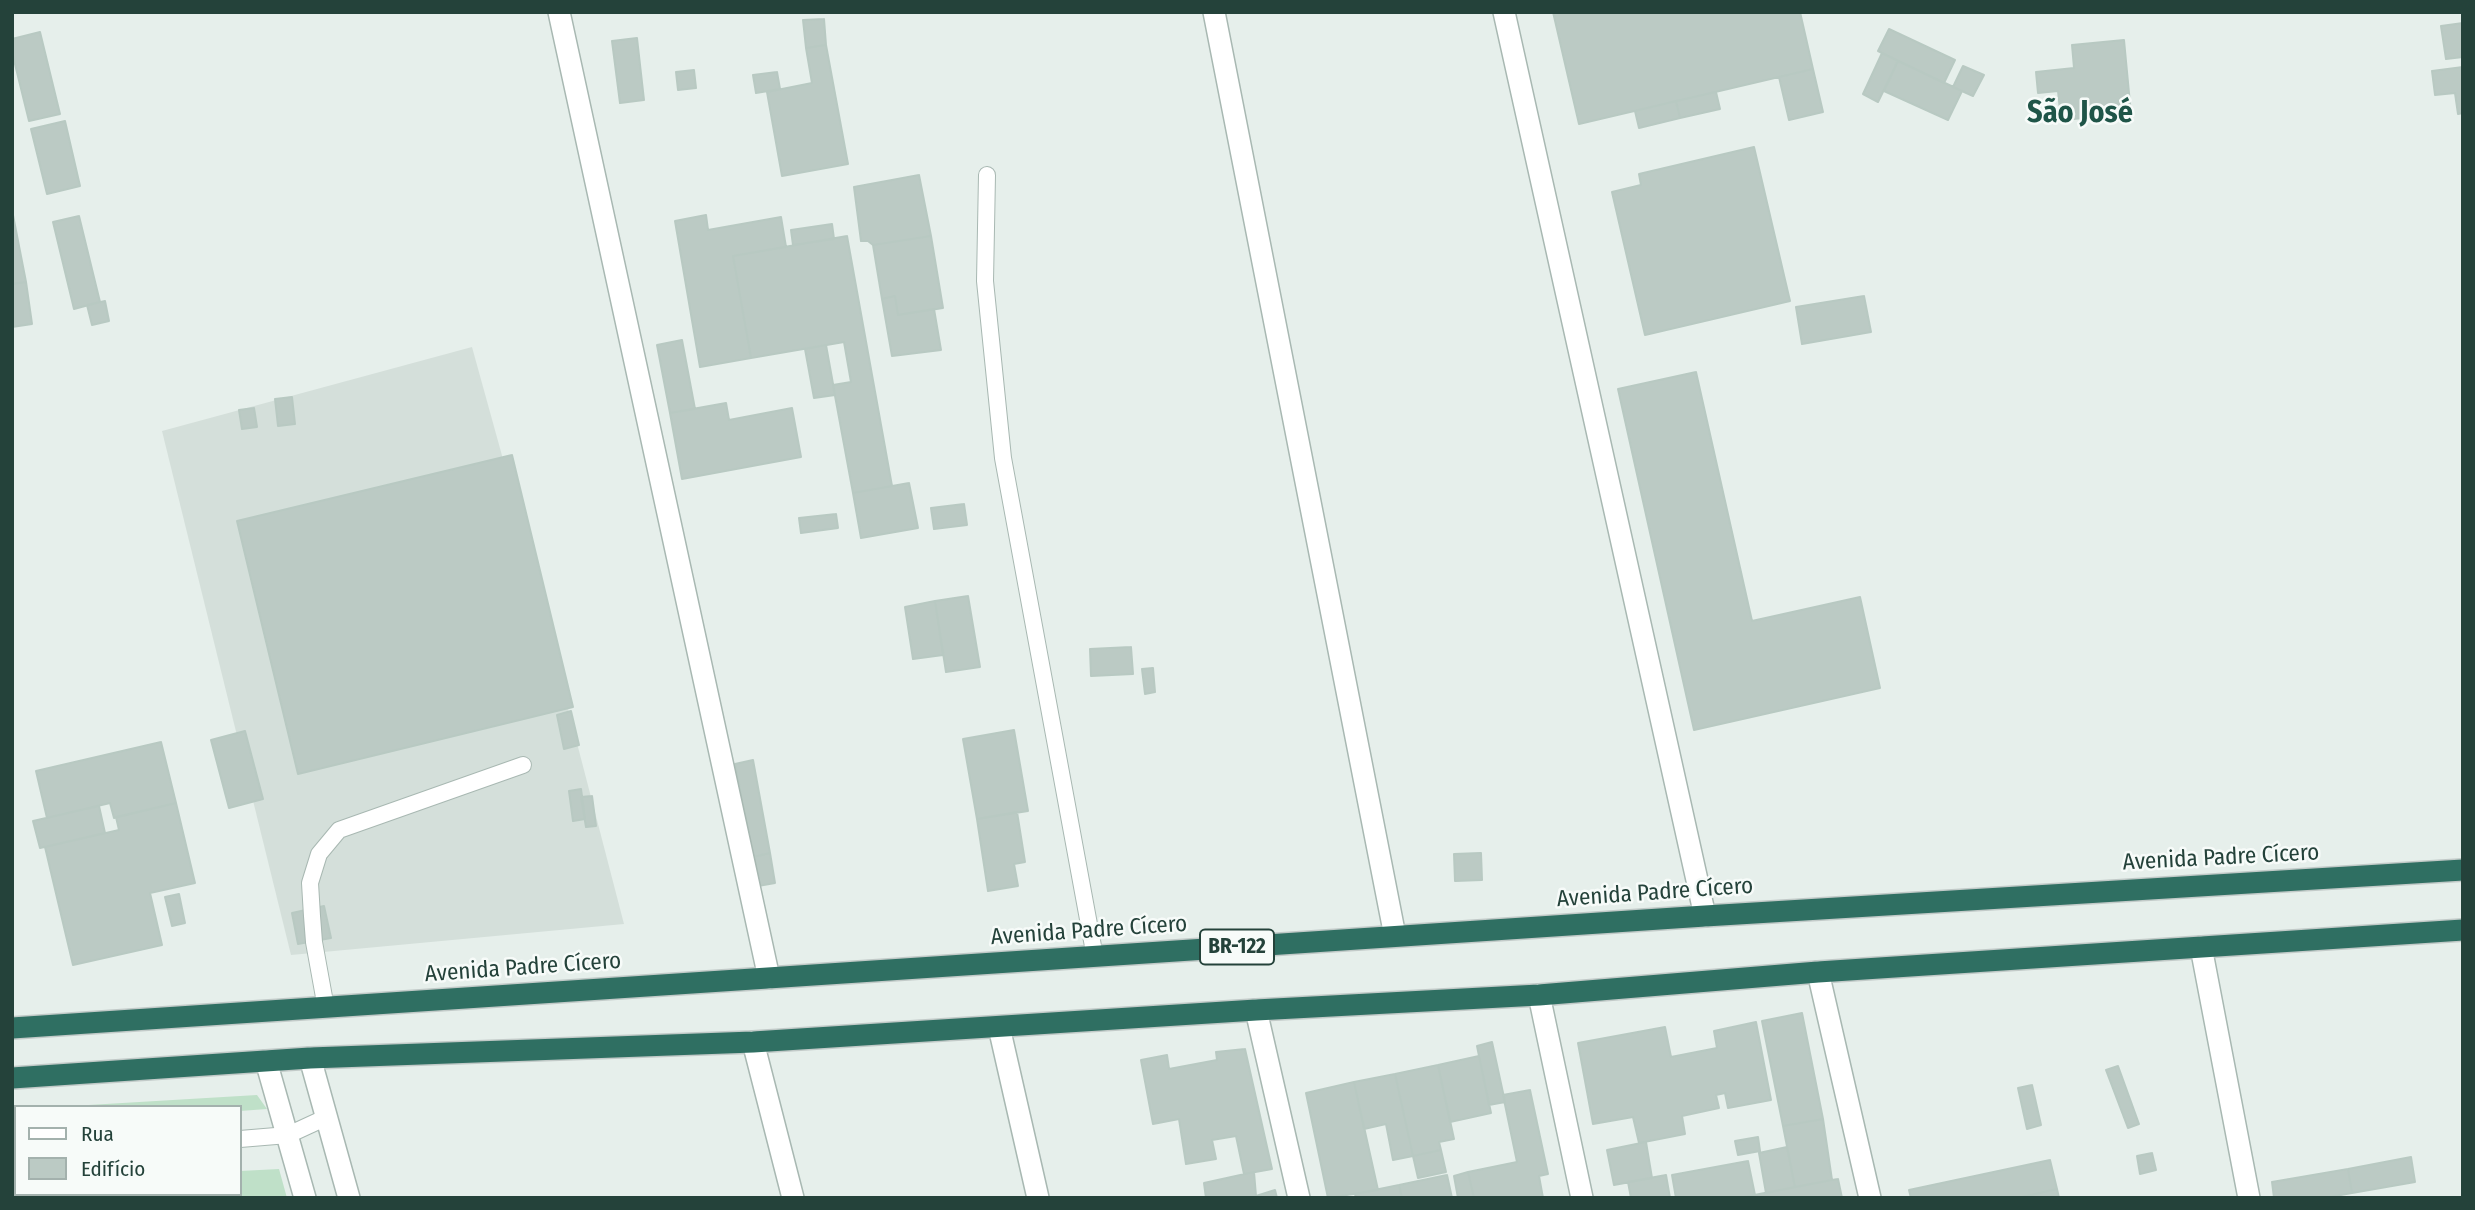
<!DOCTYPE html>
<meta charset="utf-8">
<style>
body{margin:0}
#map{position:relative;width:2475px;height:1210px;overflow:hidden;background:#e6efeb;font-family:"Fira Sans Condensed",sans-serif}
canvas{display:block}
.frame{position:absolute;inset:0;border:14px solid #24423a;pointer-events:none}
.legend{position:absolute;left:14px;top:1105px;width:228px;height:91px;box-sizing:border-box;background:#f7fbf9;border:2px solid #a3b1ad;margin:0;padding:9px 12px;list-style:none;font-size:21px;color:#24423a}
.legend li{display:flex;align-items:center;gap:14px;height:35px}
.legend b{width:35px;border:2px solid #a3b1ad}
</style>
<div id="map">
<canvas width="2475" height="1210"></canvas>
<div class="frame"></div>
<ul class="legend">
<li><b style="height:9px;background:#fff"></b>Rua</li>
<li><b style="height:19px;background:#bbcac4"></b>Edifício</li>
</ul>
</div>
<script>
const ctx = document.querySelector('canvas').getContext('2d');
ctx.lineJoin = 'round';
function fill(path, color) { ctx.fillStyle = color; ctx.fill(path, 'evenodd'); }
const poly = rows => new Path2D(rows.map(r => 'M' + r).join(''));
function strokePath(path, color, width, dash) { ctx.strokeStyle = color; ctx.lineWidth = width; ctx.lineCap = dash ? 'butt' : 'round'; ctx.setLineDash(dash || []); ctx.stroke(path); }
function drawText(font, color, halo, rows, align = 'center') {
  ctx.font = font + ' "Fira Sans Condensed",sans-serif'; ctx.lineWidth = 5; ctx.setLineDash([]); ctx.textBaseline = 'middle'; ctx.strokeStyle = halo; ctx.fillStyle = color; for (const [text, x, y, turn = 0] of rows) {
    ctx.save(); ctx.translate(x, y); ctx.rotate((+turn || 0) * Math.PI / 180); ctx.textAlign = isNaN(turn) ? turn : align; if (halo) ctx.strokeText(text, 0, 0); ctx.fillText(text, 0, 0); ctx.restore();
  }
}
fill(poly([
 [472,347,506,470,624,924,291,955,162,431]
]), '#d4dfda');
fill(poly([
 [257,1095,267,1109,240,1111,240,1107,55,1107],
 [279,1169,287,1198,186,1198,183,1194,240,1194,240,1171]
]), '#bfe0c8');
const building = poly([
 [1553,12,1800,12,1813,69,1579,124,1553,12],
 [824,19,826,45,806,48,803,20,824,19],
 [2463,23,2463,57,2446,59,2441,26,2463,23],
 [1889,29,1955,60,1944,83,1878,51,1889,29],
 [40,32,60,114,29,121,12,52,12,39,40,32],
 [637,38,644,100,620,103,612,41,637,38],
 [2124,40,2131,114,2061,120,2058,91,2038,93,2036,72,2074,68,2072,45,2124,40],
 [826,45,848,164,782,176,767,92,812,83,806,48,826,45],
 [1882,53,1898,61,1878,102,1863,94,1882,53],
 [1898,61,1962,91,1948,120,1884,91,1898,61],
 [1963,66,1984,75,1973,96,1953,87,1963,66],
 [2463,67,2463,113,2458,114,2455,93,2435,95,2432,71,2463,67],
 [1813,69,1823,112,1789,120,1779,77,1813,69],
 [694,70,696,88,678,90,676,72,694,70],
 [777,72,780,89,756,93,753,75,777,72],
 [1716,92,1720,109,1680,118,1676,101,1716,92],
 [1676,101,1680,118,1639,128,1635,111,1676,101],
 [65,121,80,186,47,194,31,129,65,121],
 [1754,147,1790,301,1645,335,1612,192,1641,185,1639,174,1754,147],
 [919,175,931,236,873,245,868,241,861,241,854,187,919,175],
 [12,210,26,282,12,284,12,210],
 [706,215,708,230,781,217,786,247,733,256,751,358,700,367,675,221,706,215],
 [79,216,100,302,74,309,53,222,79,216],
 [832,224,834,239,793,245,791,230,832,224],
 [847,236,892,486,853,493,833,385,851,382,844,342,751,358,733,256,847,236],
 [931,236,943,308,898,315,895,296,882,299,873,245,931,236],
 [26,282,32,324,12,327,12,284,26,282],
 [895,296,898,315,934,309,941,350,892,356,882,299,895,296],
 [1864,296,1871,332,1802,344,1796,307,1864,296],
 [105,301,109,321,92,325,87,305,105,301],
 [682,340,695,409,670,413,657,345,682,340],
 [826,345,835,395,814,398,805,349,826,345],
 [1696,372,1752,621,1860,597,1880,688,1694,730,1618,389,1696,372],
 [292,397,295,424,278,426,275,399,292,397],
 [726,403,729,420,792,408,801,457,682,479,670,413,726,403],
 [254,408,257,427,242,429,239,410,254,408],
 [512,455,573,707,298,774,237,521,512,455],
 [909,483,918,528,861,538,853,493,909,483],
 [964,504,967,525,934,529,931,508,964,504],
 [836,514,838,528,801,533,799,518,836,514],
 [968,596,980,667,946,672,935,601,968,596],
 [935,601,943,655,913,659,905,607,935,601],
 [1131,647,1133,674,1091,676,1090,649,1131,647],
 [1153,668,1155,692,1145,694,1142,669,1153,668],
 [571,711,579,745,564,749,557,715,571,711],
 [1014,730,1028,811,977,819,963,739,1014,730],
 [245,731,263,799,229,808,211,740,245,731],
 [161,742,176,803,114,818,110,803,47,818,36,771,161,742],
 [753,760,770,853,753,857,735,764,753,760],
 [581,789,585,819,573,821,569,791,581,789],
 [592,796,596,826,586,827,581,797,592,796],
 [176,803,195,883,150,893,162,945,73,965,45,847,119,830,116,817,176,803],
 [99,806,105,833,40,848,33,821,99,806],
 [1017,812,1025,862,1014,864,1018,886,988,891,977,819,1017,812],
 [770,853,775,883,758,886,753,857,770,853],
 [1481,853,1482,880,1455,881,1454,854,1481,853],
 [179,894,185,923,172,926,165,897,179,894],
 [324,906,331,938,298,944,292,913,324,906],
 [1802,1013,1823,1119,1783,1126,1762,1021,1802,1013],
 [1756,1022,1771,1100,1728,1108,1725,1093,1716,1095,1719,1108,1682,1116,1685,1134,1639,1143,1633,1117,1593,1124,1578,1043,1665,1027,1671,1057,1717,1048,1714,1031,1756,1022],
 [1492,1042,1505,1102,1489,1105,1477,1046,1492,1042],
 [1245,1049,1272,1169,1244,1174,1236,1136,1212,1140,1216,1159,1186,1164,1179,1119,1153,1124,1141,1060,1167,1055,1169,1069,1217,1060,1216,1052,1245,1049],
 [1479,1056,1491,1113,1450,1122,1438,1065,1479,1056],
 [1438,1065,1454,1139,1439,1142,1441,1150,1413,1156,1395,1074,1438,1065],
 [2118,1066,2139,1124,2128,1128,2106,1070,2118,1066],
 [1395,1074,1413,1156,1393,1160,1386,1124,1364,1129,1354,1082,1395,1074],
 [1354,1082,1378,1190,1328,1198,1306,1093,1354,1082],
 [2032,1085,2041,1125,2027,1129,2018,1088,2032,1085],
 [1530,1090,1548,1174,1539,1176,1543,1198,1474,1198,1468,1172,1517,1162,1503,1095,1530,1090],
 [1823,1119,1832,1180,1795,1187,1783,1126,1823,1119],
 [1758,1137,1760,1151,1738,1155,1735,1141,1758,1137],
 [1646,1142,1652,1178,1614,1185,1607,1150,1646,1142],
 [1787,1147,1795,1187,1766,1193,1759,1153,1787,1147],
 [1441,1150,1446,1172,1418,1178,1413,1156,1441,1150],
 [2152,1153,2156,1170,2140,1174,2137,1156,2152,1153],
 [2411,1157,2415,1182,2352,1193,2348,1169,2411,1157],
 [2050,1160,2057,1189,2018,1198,1911,1198,1909,1190,2050,1160],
 [1748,1161,1755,1195,1741,1198,1676,1198,1672,1175,1748,1161],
 [2348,1169,2352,1193,2324,1198,2274,1198,2272,1182,2348,1169],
 [1254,1172,1256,1196,1275,1190,1277,1198,1206,1198,1204,1183,1254,1172],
 [1468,1172,1474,1198,1458,1198,1454,1176,1468,1172],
 [1447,1175,1452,1198,1402,1198,1399,1185,1447,1175],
 [1666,1175,1670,1198,1631,1198,1628,1182,1666,1175],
 [1838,1179,1842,1198,1744,1197,1832,1180,1838,1179],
 [1399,1185,1402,1198,1356,1198,1355,1194,1399,1185],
 [2057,1189,2059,1198,2018,1198,2057,1189]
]);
fill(building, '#bbcac4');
strokePath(building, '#b8c9c2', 2);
const lane = poly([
 [987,175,985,281,1003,458,1095,957],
 [326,1008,314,942,312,916,310,883,319,854,339,830,523,765],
 [240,1139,288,1135,327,1117],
 [12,1162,16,1161]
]);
const street = poly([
 [559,12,769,978],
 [1214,12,1395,936],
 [1504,12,1705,916],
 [2201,947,2249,1198],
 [1818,972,1870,1198],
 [1539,995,1582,1198],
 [1256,1010,1299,1198],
 [999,1027,1038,1198],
 [753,1042,793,1198],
 [310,1058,349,1198],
 [266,1061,305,1198],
 [121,1194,126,1198]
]);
const highway = poly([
 [12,1028,1705,916,2463,870],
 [12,1078,310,1058,753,1042,1256,1010,1539,995,1818,972,2463,930]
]);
strokePath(lane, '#a8b8b2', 18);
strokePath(street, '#a8b8b2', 24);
strokePath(highway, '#c2cac8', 24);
strokePath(lane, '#fff', 16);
strokePath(street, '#fff', 21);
strokePath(highway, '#2f6f62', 21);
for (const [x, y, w] of [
 [1237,947,74]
]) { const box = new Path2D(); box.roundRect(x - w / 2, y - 17.5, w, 35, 5); ctx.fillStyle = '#f7fbf9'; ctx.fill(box); strokePath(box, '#24423a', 2); }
drawText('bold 21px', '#24423a', null, [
 ["BR-122",1237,947]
]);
drawText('23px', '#24423a', '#f7fbf9', [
 ["Avenida Padre Cícero",2221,858,-3],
 ["Avenida Padre Cícero",1655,893,-4],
 ["Avenida Padre Cícero",1089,931,-4],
 ["Avenida Padre Cícero",523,968,-4]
]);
drawText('bold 30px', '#1f5548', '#f7fbf9', [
 ["São José",2080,114]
]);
</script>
